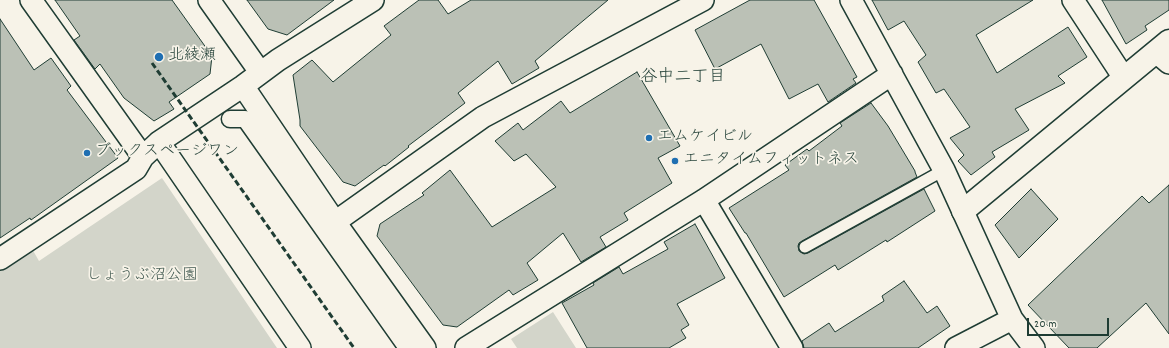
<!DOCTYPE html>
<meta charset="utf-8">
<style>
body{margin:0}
#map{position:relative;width:1169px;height:348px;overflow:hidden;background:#f7f3e8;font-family:Dekko,sans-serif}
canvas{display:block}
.scale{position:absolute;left:1027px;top:318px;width:82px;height:18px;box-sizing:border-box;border:2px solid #1f3d34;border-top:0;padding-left:5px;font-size:12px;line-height:14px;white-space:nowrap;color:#1f3d34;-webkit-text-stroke:3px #f7f3e8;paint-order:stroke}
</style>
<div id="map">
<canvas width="1169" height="348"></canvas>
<div class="scale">20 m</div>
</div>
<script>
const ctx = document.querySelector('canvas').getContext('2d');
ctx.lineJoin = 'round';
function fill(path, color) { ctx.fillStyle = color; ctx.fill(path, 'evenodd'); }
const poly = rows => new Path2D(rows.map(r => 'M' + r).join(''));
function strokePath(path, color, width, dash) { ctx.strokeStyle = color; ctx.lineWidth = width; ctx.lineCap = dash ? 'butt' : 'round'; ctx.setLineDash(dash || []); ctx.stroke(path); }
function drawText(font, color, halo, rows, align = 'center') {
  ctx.font = font + ' Dekko,"Klee One",sans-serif'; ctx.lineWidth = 3.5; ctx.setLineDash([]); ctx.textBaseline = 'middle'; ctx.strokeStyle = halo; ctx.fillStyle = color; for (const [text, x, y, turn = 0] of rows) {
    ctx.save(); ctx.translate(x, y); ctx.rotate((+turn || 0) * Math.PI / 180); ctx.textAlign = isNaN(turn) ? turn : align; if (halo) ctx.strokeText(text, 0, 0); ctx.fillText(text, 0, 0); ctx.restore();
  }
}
fill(poly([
 [162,178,277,348,0,348,0,267,31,247,39,261],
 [553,312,576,348,517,348,511,339]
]), '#d3d5ca');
const building = poly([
 [55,0,172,0,212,56,210,74,169,102,174,109,154,121,124,98,100,64,95,69,74,40,80,36,55,0],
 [247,0,334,0,287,35,268,29,247,0],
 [419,0,438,0,448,14,471,0,608,0,535,61,539,68,512,84,498,61,458,93,465,103,408,146,409,147,385,166,384,165,355,186,343,182,300,126,300,120,293,75,312,60,333,82,391,35,384,26,419,0],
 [750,0,814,0,857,77,853,79,856,83,828,102,818,84,789,99,761,44,715,69,695,30,750,0],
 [872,0,1033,0,976,35,997,73,1068,27,1087,57,1058,76,1065,83,1015,109,1029,130,992,152,995,157,971,175,958,161,964,155,950,138,970,127,944,89,936,93,918,62,926,55,904,21,888,30,872,0],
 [1102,0,1169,0,1169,10,1145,26,1147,30,1126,44,1102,0],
 [0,19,34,70,51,58,71,86,67,90,118,158,31,220,30,218,0,238,0,19],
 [637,72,680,146,658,158,672,183,624,213,628,220,600,237,606,247,581,262,563,233,527,263,538,280,513,295,509,290,457,327,443,325,377,236,380,224,424,195,422,193,450,170,492,227,556,187,526,154,514,161,495,141,518,123,523,130,561,101,570,113,637,72],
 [871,103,888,126,915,171,915,172,917,177,802,241,799,243,798,246,799,251,804,254,808,253,924,189,935,211,887,242,886,240,838,270,835,265,784,297,746,233,745,233,729,208,789,170,785,165,807,149,809,151,842,126,840,123,871,103],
 [1169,185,1169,334,1146,303,1097,348,1069,348,1028,305,1142,196,1149,203,1169,185],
 [1031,189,1058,219,1019,258,995,225,1031,189],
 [695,224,725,278,677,304,689,325,681,330,686,338,669,348,587,348,562,303,594,285,593,283,619,267,623,274,668,249,664,242,695,224],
 [904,281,927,313,937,306,950,326,918,348,804,348,802,341,829,323,835,332,884,301,882,296,904,281]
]);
fill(building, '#bbc1b6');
strokePath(building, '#1f3d34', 1);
const service = poly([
 [805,247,944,170]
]);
const pedestrian = poly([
 [230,119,245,119,407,348]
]);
const minor = poly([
 [209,0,260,72],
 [851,0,944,170,1012,319,1034,348],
 [1073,0,1124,78],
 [1156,52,1169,63],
 [243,86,335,222,425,348],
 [159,142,300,348],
 [143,157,159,142,243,86,278,60,373,0],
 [704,200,792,348],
 [335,222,483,117,703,0],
 [0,259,136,169,143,157,31,0],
 [466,348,704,200,892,74],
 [956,348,1012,319]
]);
const tertiary = poly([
 [963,211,1169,41]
]);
strokePath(service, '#1f3d34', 14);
strokePath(pedestrian, '#1f3d34', 19);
strokePath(minor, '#1f3d34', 24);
strokePath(tertiary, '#1f3d34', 25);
strokePath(service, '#f7f3e8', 11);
strokePath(pedestrian, '#f7f3e8', 16);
strokePath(minor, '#f7f3e8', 21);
strokePath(tertiary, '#f7f3e8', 22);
strokePath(poly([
 [152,63,354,348]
]), '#1f3d34', 3, [6, 3]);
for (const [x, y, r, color] of [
 [159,57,5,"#1f6fb2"],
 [649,138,4,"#1f6fb2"],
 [87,153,4,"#1f6fb2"],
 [675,161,4,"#1f6fb2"]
]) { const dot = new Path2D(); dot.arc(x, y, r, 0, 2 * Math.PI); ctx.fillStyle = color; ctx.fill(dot); strokePath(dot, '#f7f3e8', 1.5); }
drawText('16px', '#1f3d34', '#f7f3e8', [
 ["北綾瀬",168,57],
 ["エムケイビル",657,138],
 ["ブックスページワン",95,153],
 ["エニタイムフィットネス",683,161]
], 'left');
drawText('16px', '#435b52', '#f7f3e8', [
 ["しょうぶ沼公園",142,277]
]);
drawText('17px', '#1f3d34', '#f7f3e8', [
 ["谷中二丁目",683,79]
]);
</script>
